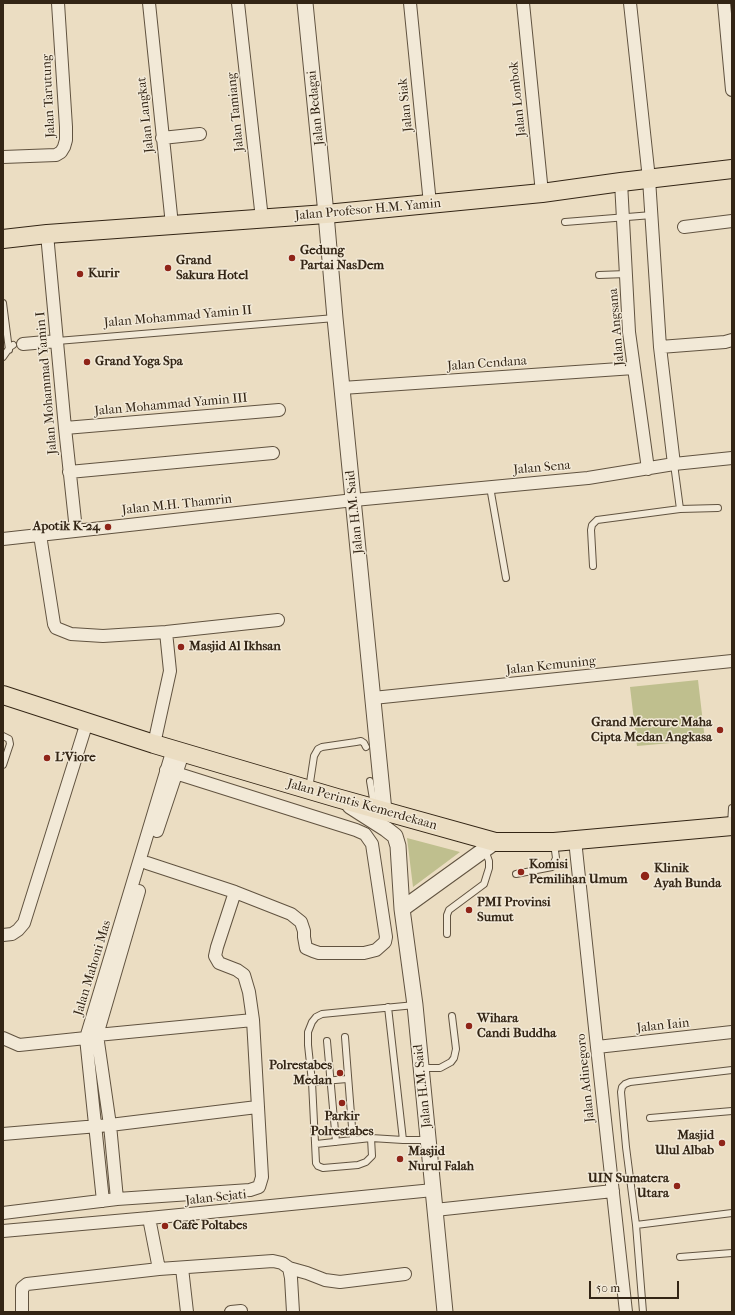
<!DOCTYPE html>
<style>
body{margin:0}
#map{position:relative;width:735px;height:1315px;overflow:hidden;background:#ebddc2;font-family:"IM FELL French Canon",serif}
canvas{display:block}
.frame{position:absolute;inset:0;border:4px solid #332515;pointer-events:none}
.scale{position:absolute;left:589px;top:1281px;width:90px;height:18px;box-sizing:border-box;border:2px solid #332515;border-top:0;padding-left:5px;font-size:12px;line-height:14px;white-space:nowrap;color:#332515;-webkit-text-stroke:3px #f2e9d7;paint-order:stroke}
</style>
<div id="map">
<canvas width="735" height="1315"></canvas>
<div class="frame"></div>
<div class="scale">50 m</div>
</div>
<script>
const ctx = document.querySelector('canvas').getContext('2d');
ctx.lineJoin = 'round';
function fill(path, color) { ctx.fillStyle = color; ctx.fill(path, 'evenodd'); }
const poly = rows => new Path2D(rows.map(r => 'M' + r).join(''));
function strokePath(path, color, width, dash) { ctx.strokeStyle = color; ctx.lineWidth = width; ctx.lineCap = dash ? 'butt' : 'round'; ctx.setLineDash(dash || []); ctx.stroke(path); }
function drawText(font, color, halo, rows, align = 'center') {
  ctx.font = font + ' "IM FELL French Canon",serif'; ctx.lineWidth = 3; ctx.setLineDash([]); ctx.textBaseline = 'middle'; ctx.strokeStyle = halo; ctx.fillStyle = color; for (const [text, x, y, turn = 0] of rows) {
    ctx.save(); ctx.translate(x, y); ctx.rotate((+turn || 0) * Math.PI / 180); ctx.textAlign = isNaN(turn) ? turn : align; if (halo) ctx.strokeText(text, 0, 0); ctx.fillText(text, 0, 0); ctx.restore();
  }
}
fill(poly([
 [698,680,705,740,637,746,630,687],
 [407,838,460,852,413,887]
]), '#bfbf8e');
const service = poly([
 [565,222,652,215],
 [599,275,627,274],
 [3,303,9,350],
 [57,341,335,318],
 [3,357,10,347,13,345],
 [674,464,680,509],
 [490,487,506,578],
 [593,566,591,530,592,525,597,520,680,509,718,508],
 [3,736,9,739,10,744,3,765],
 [370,781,374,805],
 [309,789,314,756,318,749,322,747,356,742,361,741,364,743,366,747],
 [731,825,732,808],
 [516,874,552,867,556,858,554,843],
 [447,934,447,915,449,910,484,884,489,868,489,861,485,850],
 [415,1005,322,1014,316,1017,312,1022,308,1032,308,1045,312,1082,316,1163,318,1166,323,1168,358,1165,366,1162,372,1156,371,1138,403,1140,427,1140],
 [388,1007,403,1140],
 [345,1037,353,1140],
 [327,1041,336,1142],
 [422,1068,440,1068,451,1062,454,1058,456,1049,452,1016],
 [312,1082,347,1079],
 [650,1118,732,1111],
 [316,1144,371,1138],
 [636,1225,732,1213],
 [680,1257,732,1253],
 [643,1312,636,1225,626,1147,621,1092,622,1087,625,1084,630,1082,732,1070]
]);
const minor = poly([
 [149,3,172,225],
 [238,3,262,219],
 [410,3,430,204],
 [523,3,542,193],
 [630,3,649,179,660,347,674,464],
 [724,3,732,90],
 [162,138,200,134],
 [3,157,56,155,61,152,64,147,66,140,66,127,58,3],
 [621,182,629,332,648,469],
 [684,227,732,221],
 [47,234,65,428,76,530],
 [23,344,57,341],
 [660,347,725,342,732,340],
 [342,388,634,368],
 [65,428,279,410],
 [69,472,273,453],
 [40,535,54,624,56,628,71,634,103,636,166,632,278,620],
 [3,539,354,500,588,478,674,464,732,458],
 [373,698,732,661],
 [154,744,170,671,166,632],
 [157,831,183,753],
 [575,840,597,1047,626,1312],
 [147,863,235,892,291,914,301,922,304,931,304,937,306,948,313,951,319,953,364,953,376,950,385,942,386,937,372,844,365,834,356,830,166,770],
 [3,935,12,934,18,930,24,923,87,722],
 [3,1038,19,1045,86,1038,97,1035,253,1020],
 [597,1047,732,1032],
 [3,1134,110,1125,257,1107],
 [117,1199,110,1125,97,1035,139,891],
 [103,1201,86,1038,173,749],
 [435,1210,613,1191],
 [3,1213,117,1199,250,1190,259,1187,262,1177,253,1020,249,992,244,975,237,970,219,963,215,956,217,947,235,892],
 [149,1218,159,1269],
 [3,1231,149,1218,433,1190],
 [182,1268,187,1312],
 [289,1268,307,1273,325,1280,340,1282,405,1274],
 [22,1312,22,1288,27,1284,159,1269,273,1261,282,1263,289,1268,291,1278,293,1312],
 [231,1312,241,1311]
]);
const tertiary = poly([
 [305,3,326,214,335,318,384,811],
 [350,806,386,829,395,836,398,846,402,909,415,1005,445,1312],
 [402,909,495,842]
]);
const primary = poly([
 [3,239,47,234,326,214,542,193,621,182,732,169],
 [3,695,154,744,337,798,495,842,554,842,732,826]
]);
strokePath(service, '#615340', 8);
strokePath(minor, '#615340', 14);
strokePath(tertiary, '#615340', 17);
strokePath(primary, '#332515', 20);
strokePath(service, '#f2e9d7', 6);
strokePath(minor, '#f2e9d7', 12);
strokePath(tertiary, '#f2e9d7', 15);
strokePath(primary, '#ebddc2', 18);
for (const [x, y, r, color] of [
 [292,258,4,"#8f2418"],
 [168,268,4,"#8f2418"],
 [80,274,4,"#8f2418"],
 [87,362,4,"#8f2418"],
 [108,527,4,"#8f2418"],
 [181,647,4,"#8f2418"],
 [720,730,4,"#8f2418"],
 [47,758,4,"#8f2418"],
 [521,872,4,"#8f2418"],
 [645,876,5,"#8f2418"],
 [469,910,4,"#8f2418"],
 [469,1026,4,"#8f2418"],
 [340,1073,4,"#8f2418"],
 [342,1103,4,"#8f2418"],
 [722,1143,4,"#8f2418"],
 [400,1159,4,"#8f2418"],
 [677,1186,4,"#8f2418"],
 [165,1226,4,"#8f2418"]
]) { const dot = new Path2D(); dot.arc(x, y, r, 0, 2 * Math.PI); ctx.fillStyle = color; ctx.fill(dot); strokePath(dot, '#f2e9d7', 1.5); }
drawText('13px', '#332515', '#f2e9d7', [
 ["Jalan Tarutung",49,96,-93],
 ["Jalan Lombok",518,99,-96],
 ["Jalan Siak",406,105,-96],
 ["Jalan Bedagai",316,108,-96],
 ["Jalan Tamiang",236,112,-96],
 ["Jalan Langkat",146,115,-96],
 ["Jalan Profesor H.M. Yamin",368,210,-5],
 ["Jalan Mohammad Yamin II",178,317,-5],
 ["Jalan Angsana",617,327,-95],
 ["Jalan Cendana",487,364,-4],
 ["Jalan Mohammad Yamin I",47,383,-95],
 ["Jalan Mohammad Yamin III",171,405,-5],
 ["Jalan Sena",542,468,-5],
 ["Jalan M.H. Thamrin",177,505,-6],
 ["Jalan H.M. Said",355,512,-96],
 ["Jalan Kemuning",551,666,-6],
 ["Jalan Perintis Kemerdekaan",362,805,16],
 ["Jalan Mahoni Mas",93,968,-73],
 ["Jalan Iain",663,1026,-6],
 ["Jalan Adinegoro",586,1078,-96],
 ["Jalan H.M. Said",423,1086,-96],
 ["Jalan Sejati",216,1198,-6]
]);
drawText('bold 13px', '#332515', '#f2e9d7', [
 ["Gedung",300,251],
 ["Partai NasDem",300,266],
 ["Grand",176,261],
 ["Sakura Hotel",176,276],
 ["Kurir",88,274],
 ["Grand Yoga Spa",95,362],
 ["Apotik K-24",100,527,"right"],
 ["Masjid Al Ikhsan",189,647],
 ["Grand Mercure Maha",712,723,"right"],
 ["Cipta Medan Angkasa",712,738,"right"],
 ["L'Viore",55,758],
 ["Komisi",529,865],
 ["Pemilihan Umum",529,880],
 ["Klinik",654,869],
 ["Ayah Bunda",654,884],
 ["PMI Provinsi",477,903],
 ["Sumut",477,918],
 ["Wihara",477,1019],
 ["Candi Buddha",477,1034],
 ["Polrestabes",332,1066,"right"],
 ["Medan",332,1081,"right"],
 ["Parkir",342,1117,"center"],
 ["Polrestabes",342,1132,"center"],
 ["Masjid",714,1136,"right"],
 ["Ulul Albab",714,1151,"right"],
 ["Masjid",408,1152],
 ["Nurul Falah",408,1167],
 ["UIN Sumatera",669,1179,"right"],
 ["Utara",669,1194,"right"],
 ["Cafe Poltabes",173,1226]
], 'left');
</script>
